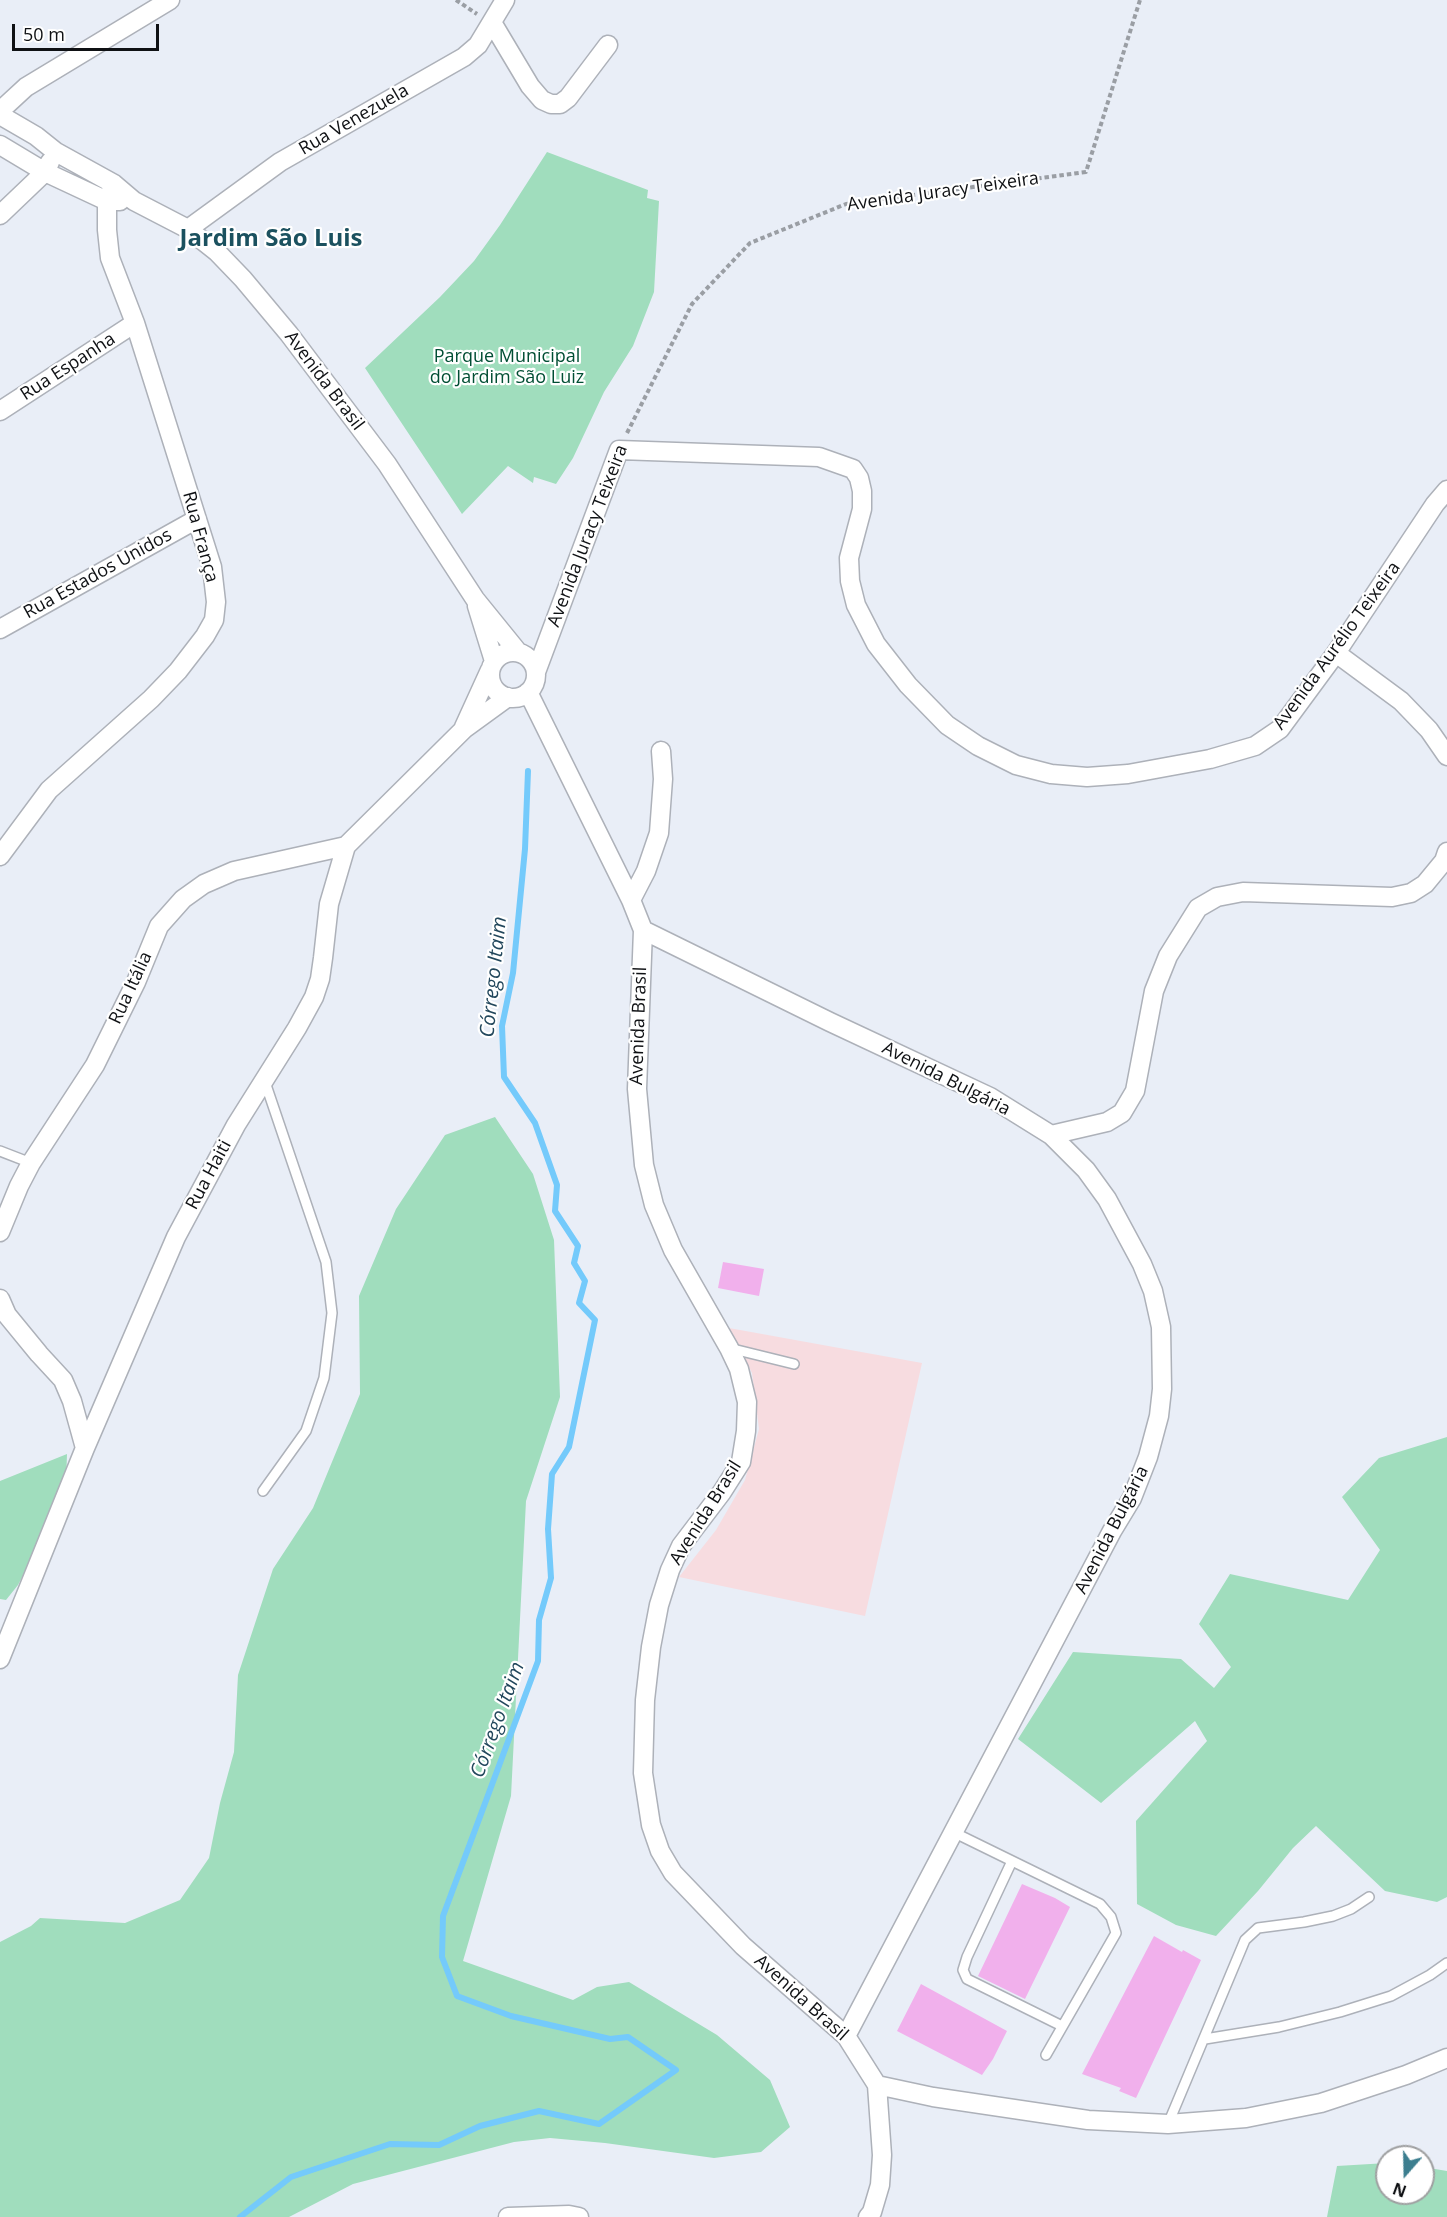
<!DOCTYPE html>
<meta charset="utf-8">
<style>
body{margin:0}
#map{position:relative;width:1447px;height:2217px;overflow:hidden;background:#e9eef7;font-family:"Open Sans",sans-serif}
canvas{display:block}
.north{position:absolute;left:1375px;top:2145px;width:60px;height:60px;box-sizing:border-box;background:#fff;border:2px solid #9fa0a1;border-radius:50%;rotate:200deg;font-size:16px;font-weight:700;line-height:24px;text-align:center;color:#0f1114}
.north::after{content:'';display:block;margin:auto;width:21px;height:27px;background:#3c7e8f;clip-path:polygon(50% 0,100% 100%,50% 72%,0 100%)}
.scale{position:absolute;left:12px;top:24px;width:147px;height:27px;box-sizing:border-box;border:3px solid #0f1114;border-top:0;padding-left:8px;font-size:18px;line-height:21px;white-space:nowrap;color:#0f1114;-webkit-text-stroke:4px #fff;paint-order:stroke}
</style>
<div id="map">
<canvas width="1447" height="2217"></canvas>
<div class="north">N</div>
<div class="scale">50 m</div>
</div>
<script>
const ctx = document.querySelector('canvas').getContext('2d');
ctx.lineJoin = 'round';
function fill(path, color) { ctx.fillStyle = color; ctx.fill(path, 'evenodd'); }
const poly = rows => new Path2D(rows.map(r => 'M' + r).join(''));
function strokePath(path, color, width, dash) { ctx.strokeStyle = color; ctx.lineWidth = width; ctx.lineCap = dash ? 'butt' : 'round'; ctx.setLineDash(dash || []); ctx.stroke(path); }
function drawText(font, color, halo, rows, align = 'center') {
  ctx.font = font + ' "Open Sans",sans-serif'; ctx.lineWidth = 4.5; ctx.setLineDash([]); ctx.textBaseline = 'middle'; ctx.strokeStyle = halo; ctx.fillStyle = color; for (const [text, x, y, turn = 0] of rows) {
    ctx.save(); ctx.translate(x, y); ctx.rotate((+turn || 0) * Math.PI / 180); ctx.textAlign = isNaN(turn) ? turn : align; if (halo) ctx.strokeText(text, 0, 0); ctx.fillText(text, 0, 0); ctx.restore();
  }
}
fill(poly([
 [729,1328,922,1363,865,1616,679,1577,716,1530,745,1480,759,1429,752,1373]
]), '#f7dce0');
fill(poly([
 [547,152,648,190,647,198,659,201,654,292,633,346,604,392,573,458,556,484,534,477,533,483,508,466,462,514,365,368,440,297,474,261,500,225],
 [495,1117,533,1174,554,1240,560,1397,526,1501,511,1796,463,1961,573,2000,597,1987,629,1982,717,2035,770,2080,790,2127,761,2152,714,2158,605,2143,550,2138,514,2142,353,2184,289,2217,0,2217,0,1942,31,1926,40,1918,125,1923,180,1900,209,1858,220,1803,234,1752,238,1675,273,1569,313,1508,360,1394,359,1296,396,1209,445,1135],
 [1447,1437,1447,1897,1437,1902,1385,1891,1316,1826,1293,1848,1258,1891,1216,1936,1176,1925,1137,1904,1136,1821,1207,1741,1195,1721,1101,1803,1018,1739,1073,1652,1181,1659,1214,1688,1231,1667,1199,1624,1230,1574,1348,1600,1380,1550,1342,1497,1379,1458],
 [67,1454,66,1484,36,1551,18,1585,6,1600,0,1599,0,1481],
 [1387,2163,1387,2193,1423,2193,1423,2167,1447,2171,1447,2217,1327,2217,1337,2166]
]), '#a0ddbd');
strokePath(poly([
 [240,2217,291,2177,390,2144,439,2145,480,2126,539,2111,599,2124,676,2070,628,2037,610,2039,511,2016,457,1996,442,1957,443,1916,538,1661,539,1620,551,1578,548,1529,552,1474,569,1447,595,1320,579,1303,585,1281,574,1263,578,1246,555,1211,557,1185,535,1123,504,1077,502,1026,513,973,525,849,528,771]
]), '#74cafb', 6);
fill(poly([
 [723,1262,764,1269,759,1296,718,1288],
 [1022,1884,1055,1898,1070,1907,1025,1999,978,1976],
 [1154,1936,1182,1952,1183,1950,1201,1960,1136,2098,1119,2091,1121,2088,1082,2074],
 [921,1984,1007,2031,993,2059,982,2075,897,2031]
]), '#f1b0ec');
const service = poly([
 [0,1151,31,1163],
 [729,1348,794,1364],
 [263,1491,306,1431,324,1378,332,1313,326,1262,265,1082],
 [955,1833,1100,1904,1111,1917,1116,1933,1046,2055],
 [1012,1861,967,1957,963,1970,967,1979,1062,2026],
 [1205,2039,1279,2027,1340,2012,1391,1996,1430,1975,1447,1963],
 [1168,2124,1245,1940,1258,1928,1304,1922,1333,1916,1351,1909,1369,1897]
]);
const minor = poly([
 [493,24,530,86,542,100,551,104,560,104,568,98,608,45],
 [0,111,26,87,170,0],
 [0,115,36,136,56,152,114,184,134,201,188,229,217,252,243,279,289,334,387,464,475,599,518,652],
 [0,145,45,172,107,201,120,201],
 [0,215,45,172,50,162],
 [188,229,280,162,464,57,478,45,505,0],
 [0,411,135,323],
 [477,606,494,661],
 [0,629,197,519],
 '490 675a23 23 0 1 1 46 0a23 23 0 1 1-46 0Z',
 [1336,653,1401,701,1429,730,1447,756],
 [536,672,619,450,819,457,853,469,859,478,862,491,862,509,849,558,850,581,856,605,876,644,908,685,947,725,978,746,1016,765,1051,774,1087,777,1128,774,1210,759,1255,746,1280,729,1336,653,1435,504,1447,490],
 [528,692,631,900,643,930,637,1089,644,1165,654,1205,673,1250,729,1348,739,1369,747,1402,746,1431,741,1462,722,1492,681,1546,670,1570,659,1605,651,1647,645,1700,643,1773,651,1825,660,1851,673,1873,743,1946,846,2036,877,2085,882,2155,880,2185,872,2212,868,2217],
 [464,727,490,670],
 [0,856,49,790,151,699,178,671,205,636,214,620,216,602,212,567,135,323,110,258,107,230,107,201,114,184],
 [631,900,646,871,659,833,663,779,661,751],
 [643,930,830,1022,990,1097,1051,1135,1086,1170,1107,1199,1142,1264,1153,1291,1161,1327,1162,1389,1159,1416,1148,1457,1132,1498,1112,1531,846,2036],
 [1051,1135,1107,1122,1122,1113,1135,1091,1154,991,1168,956,1198,908,1217,897,1243,892,1392,897,1411,893,1425,884,1444,861,1447,852],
 [0,1232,19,1186,31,1163,95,1065,136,982,159,926,183,899,204,884,234,871,346,846],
 [0,1299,7,1315,39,1354,63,1380,72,1401,85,1448],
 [0,1659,85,1448,176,1237,236,1125,297,1028,314,997,320,979,323,958,329,904,346,846,464,729,508,697],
 [877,2085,933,2097,1088,2120,1168,2124,1246,2118,1321,2103,1406,2075,1447,2058],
 [508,2217,569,2215,579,2217]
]);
strokePath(service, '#adb1b9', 12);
strokePath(minor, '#adb1b9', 21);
strokePath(poly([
 [456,0,477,14],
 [627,433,692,304,750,243,846,204,1086,172,1140,0]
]), '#9a9ea4', 4, [4.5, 3]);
strokePath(service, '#fff', 9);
strokePath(minor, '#fff', 18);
drawText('18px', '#0f1114', '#fff', [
 ["Rua Venezuela",354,120,-30],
 ["Avenida Juracy Teixeira",943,192,-8],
 ["Rua Espanha",68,367,-33],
 ["Avenida Brasil",324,381,53],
 ["Avenida Juracy Teixeira",588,536,-69],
 ["Rua França",200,537,75],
 ["Rua Estados Unidos",98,574,-29],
 ["Avenida Aurélio Teixeira",1337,646,-54],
 ["Rua Itália",131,988,-65],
 ["Avenida Brasil",639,1026,-88],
 ["Avenida Bulgária",946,1079,27],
 ["Rua Haiti",209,1175,-62],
 ["Avenida Brasil",706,1513,-58],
 ["Avenida Bulgária",1112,1530,-63],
 ["Avenida Brasil",801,1998,42]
]);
drawText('18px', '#004e33', '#fff', [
 ["Parque Municipal",507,357],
 ["do Jardim São Luiz",507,378]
]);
drawText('italic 20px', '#22475c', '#fff', [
 ["Córrego Itaim",494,977,-84],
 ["Córrego Itaim",498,1720,-70]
]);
drawText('bold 24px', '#1b515f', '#fff', [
 ["Jardim São Luis",271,239]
]);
</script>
